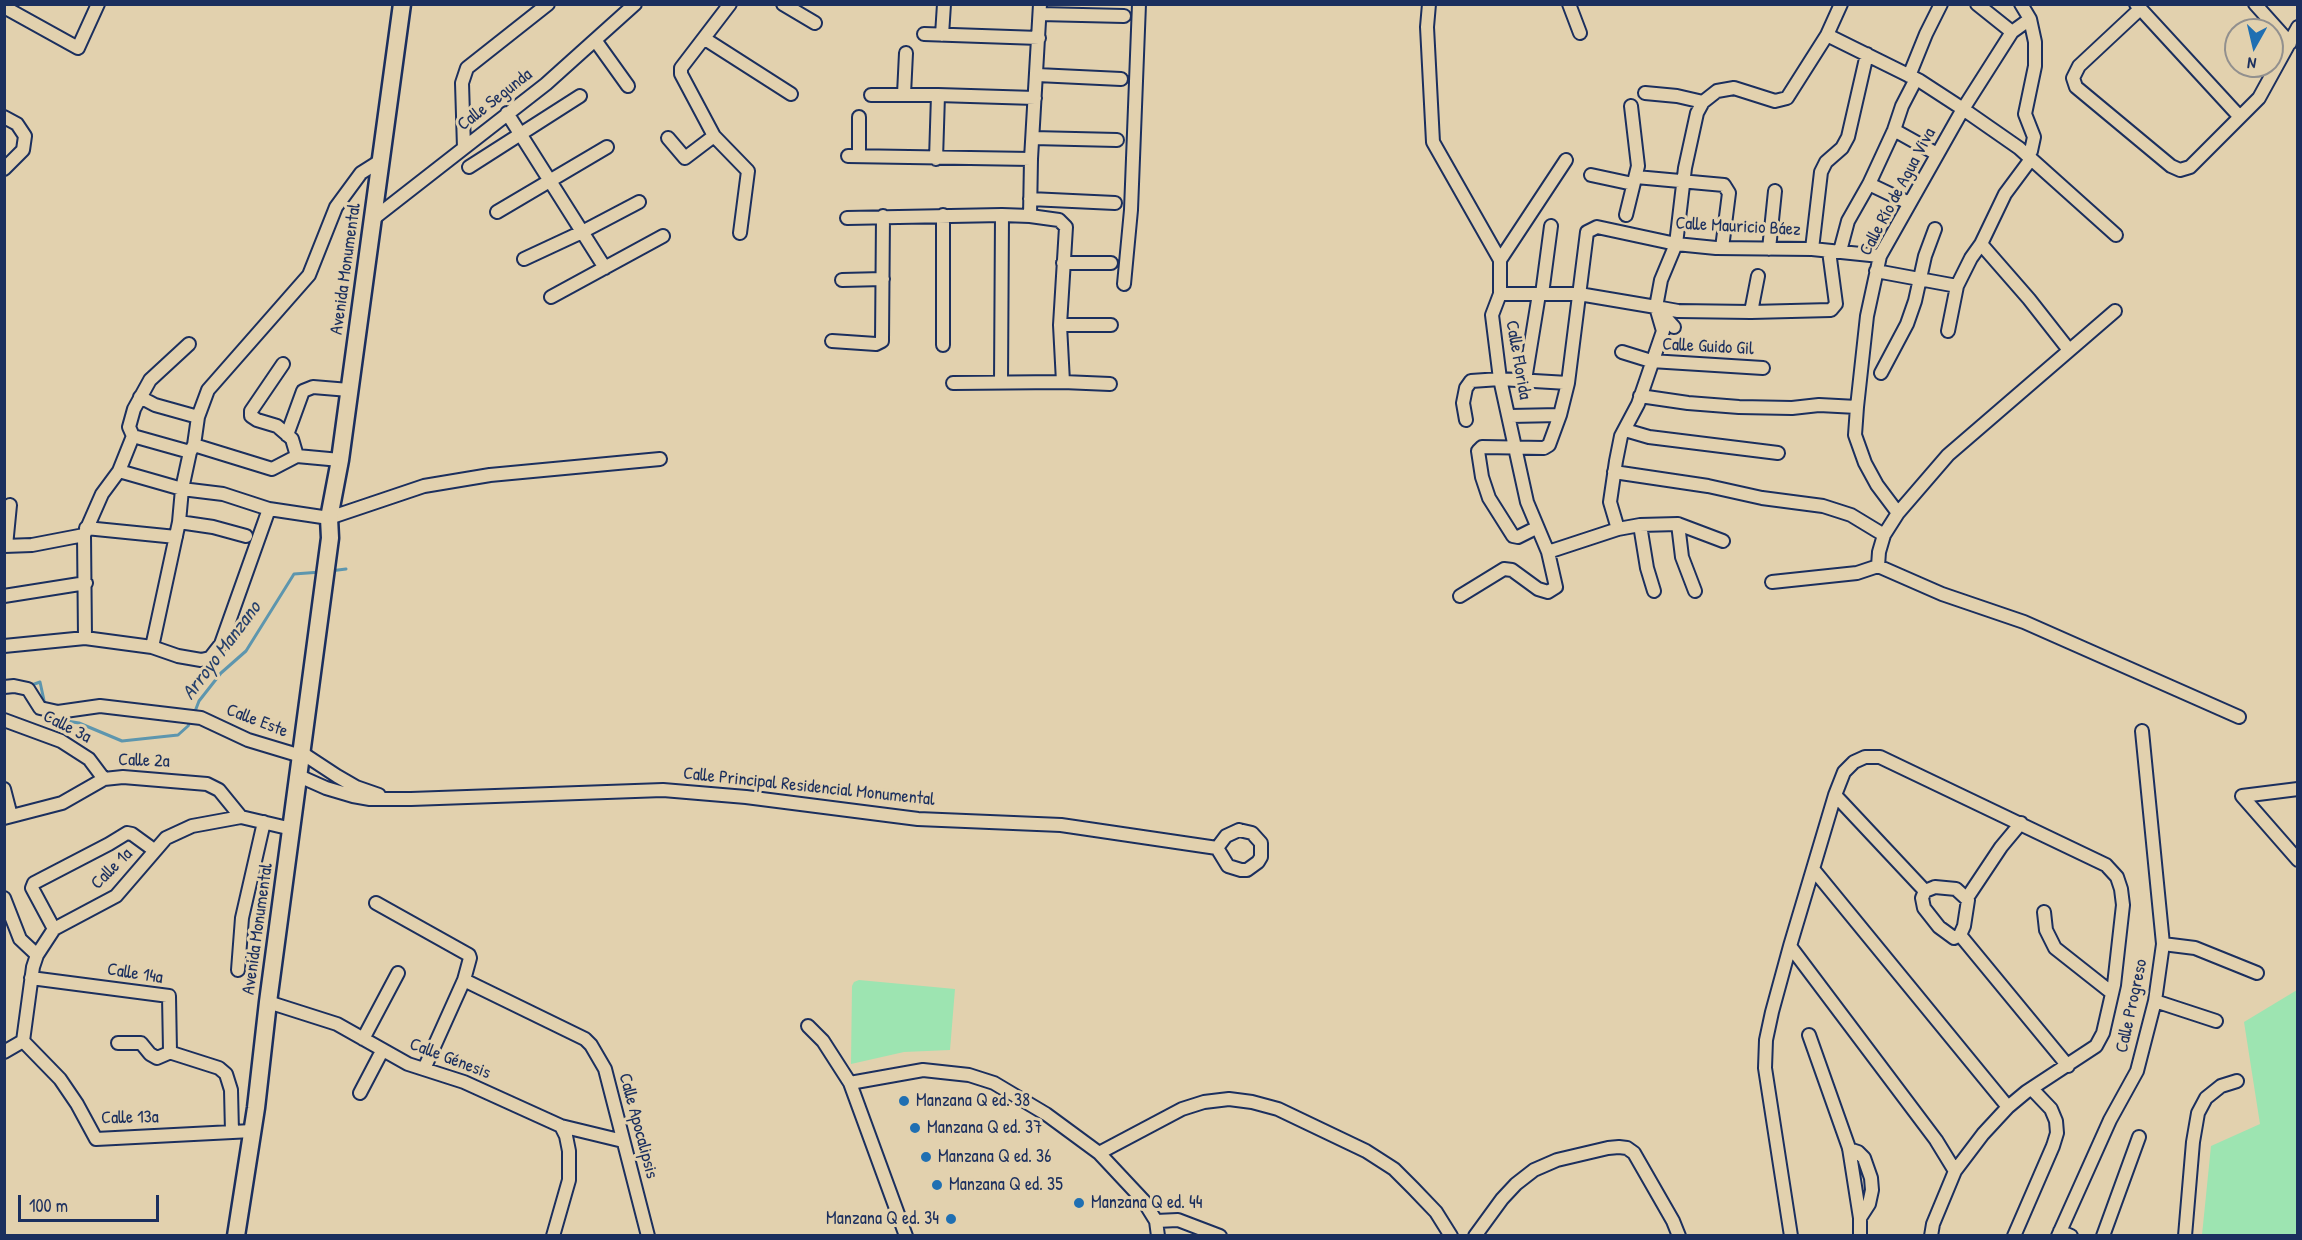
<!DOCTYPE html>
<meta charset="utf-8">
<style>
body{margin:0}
#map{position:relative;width:2302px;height:1240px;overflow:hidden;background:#e2d1ae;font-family:"Patrick Hand",sans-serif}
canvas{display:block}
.frame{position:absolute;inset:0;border:6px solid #1b2f5e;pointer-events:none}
.north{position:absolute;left:2224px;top:18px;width:60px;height:60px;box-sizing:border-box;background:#e2d1ae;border:2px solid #92908e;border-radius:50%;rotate:188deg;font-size:16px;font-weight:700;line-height:24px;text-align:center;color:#1b2f5e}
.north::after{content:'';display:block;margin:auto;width:21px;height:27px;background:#1f6fb2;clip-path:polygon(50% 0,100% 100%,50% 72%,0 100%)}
.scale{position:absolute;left:18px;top:1195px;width:141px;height:27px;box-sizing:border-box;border:3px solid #1b2f5e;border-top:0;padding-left:8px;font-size:18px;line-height:21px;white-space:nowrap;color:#1b2f5e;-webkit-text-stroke:4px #e2d1ae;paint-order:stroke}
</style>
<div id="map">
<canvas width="2302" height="1240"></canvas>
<div class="frame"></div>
<div class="north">N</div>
<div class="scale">100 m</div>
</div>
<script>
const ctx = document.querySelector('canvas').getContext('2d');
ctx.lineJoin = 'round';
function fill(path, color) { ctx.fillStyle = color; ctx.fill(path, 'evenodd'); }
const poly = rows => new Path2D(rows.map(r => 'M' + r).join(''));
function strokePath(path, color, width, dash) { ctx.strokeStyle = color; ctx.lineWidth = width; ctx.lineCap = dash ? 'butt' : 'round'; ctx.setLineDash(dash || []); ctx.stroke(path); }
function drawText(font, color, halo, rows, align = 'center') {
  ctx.font = font + ' "Patrick Hand",sans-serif'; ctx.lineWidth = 6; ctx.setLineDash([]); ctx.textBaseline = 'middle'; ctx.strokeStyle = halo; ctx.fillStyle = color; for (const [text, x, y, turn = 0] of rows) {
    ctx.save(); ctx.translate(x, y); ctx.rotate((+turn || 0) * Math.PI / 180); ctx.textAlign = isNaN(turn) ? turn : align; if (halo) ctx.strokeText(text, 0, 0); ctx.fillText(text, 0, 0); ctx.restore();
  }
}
fill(poly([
 [859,980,955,989,950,1050,904,1052,851,1064,852,986,854,982],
 [2297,990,2297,1235,2202,1235,2211,1146,2260,1124,2244,1022]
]), '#9de4b1');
strokePath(poly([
 [330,571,346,569],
 [29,686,40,682,45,705],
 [47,714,48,718,79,723,122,741,178,735,188,726,191,720],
 [194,714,199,701,221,673,246,651,294,574,321,572]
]), '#5d96ae', 3);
const minor = poly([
 [730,4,681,68,681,74,714,136,748,171,740,233],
 [783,4,815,23],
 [1429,4,1427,27,1433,142,1500,260,1500,294,1492,315,1500,379,1527,502,1548,552,1556,587,1548,592,1538,589,1512,570,1504,569,1460,596],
 [1569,4,1580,33],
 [1977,4,2012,32],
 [2021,4,2030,19,2035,42,2035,66,2025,114,2034,137,2031,151,2028,156],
 [2136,4,2239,116],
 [2255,4,2290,43],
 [4,7,78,48,98,4],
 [2140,9,2079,66,2073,78,2076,87,2171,166,2180,170,2190,167,2259,98,2298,27],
 [1040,14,1124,16],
 [924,34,1039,38],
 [942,35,944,4],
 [1827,35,1920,81,1963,109,2019,148,2116,235],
 [705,39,791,94],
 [595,40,628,86],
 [1037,75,1121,79],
 [1909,76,1926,34,1941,4],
 [1645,93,1677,96,1703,102],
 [904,94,906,53],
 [871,95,938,95,1035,98],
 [507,113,605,268],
 [4,117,17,124,25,136,23,150,4,169],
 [1894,130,1937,154],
 [668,138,685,158,714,136],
 [1033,138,1117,140],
 [464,148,462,83,467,68,548,4],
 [848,156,1031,159],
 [859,156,859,117],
 [936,159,938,95],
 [469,167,580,96],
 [1591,175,1633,184],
 [1636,177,1724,185,1729,193,1722,248],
 [1869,184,1909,203],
 [1030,199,1115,203],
 [497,212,607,147],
 [943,215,943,345],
 [1002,215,1030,216],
 [1626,215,1638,166,1631,106],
 [847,218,1002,215,1001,382],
 [373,219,546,84,635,4],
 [1981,244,2029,299,2069,350],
 [1769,249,1775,191],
 [1812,249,1821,172,1826,162,1842,148,1848,137,1867,54],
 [1840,251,1848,221,1869,184,1894,130,1902,106,1916,79],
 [524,259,582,232,639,202],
 [1500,260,1566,160],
 [1063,263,1111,263],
 [1876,271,1957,286,1971,258,1981,244,2005,194,2031,159],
 [842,280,883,279],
 [1124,284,1131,210,1139,4],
 [1500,294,1579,294,1656,307,1674,327],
 [1542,294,1551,226],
 [551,297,663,236],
 [1656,307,1678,311,1751,312,1831,310,1836,304,1829,251],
 [1751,312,1758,276],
 [1060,325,1111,325],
 [1948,331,1957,286],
 [832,341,876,344,882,341,883,216],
 [1622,352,1651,361,1763,368],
 [283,364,251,411,251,416,257,420,277,426,292,439,297,456],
 [1881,373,1907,324,1915,301,1925,256,1935,229],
 [1525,380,1539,294],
 [1063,382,1110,384],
 [953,383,1063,382,1060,325,1066,227,1059,220,1030,216,1031,159,1040,4],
 [140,397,155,405,198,417],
 [1857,407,1867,316,1880,256,1963,109,2012,32,2030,19],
 [1510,416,1560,415],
 [1466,420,1463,403,1466,388,1471,381,1500,379,1568,383],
 [1625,430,1649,437,1778,453],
 [287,435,303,391,313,387,349,390],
 [133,436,129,427,134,409,150,380,189,344],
 [194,445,272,469,297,456,340,460],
 [119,471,182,489,190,452,194,445,198,417,208,390,309,275,336,207,361,173,380,161],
 [1614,472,1708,486,1762,498,1823,506,1851,515,1884,535,1898,513,1877,485,1865,463,1855,435,1857,407,1819,405,1792,408,1739,407,1688,403,1640,396],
 [269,509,329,518,424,486,490,475,660,459],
 [1898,513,1948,455,2115,311],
 [179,522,213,527,246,536],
 [1678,524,1723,541],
 [1640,525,1678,524,1682,557,1695,591],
 [86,528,176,537],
 [1536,528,1518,537,1513,536,1489,498,1482,477,1478,451,1482,447,1544,448,1549,445,1560,415,1568,383,1587,232,1597,227,1676,244,1716,248,1812,249,1880,256],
 [1618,529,1610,502,1616,461,1621,436,1638,404,1663,331,1656,307,1661,280,1676,244,1685,168,1697,113,1703,102,1717,91,1734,88,1775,101,1787,98,1827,35,1841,4],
 [4,546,32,545,84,535],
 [6,546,10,505],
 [1548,552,1618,529,1640,525,1647,568,1654,591],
 [1878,566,1942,594,2024,622,2239,717],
 [1772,582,1857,573,1878,566,1879,552,1884,535],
 [4,596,86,583],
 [85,638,84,535,102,494,119,471,133,436,190,452],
 [4,646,85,638,152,647,178,656,201,660,210,658,221,644,269,509,223,494,182,489,179,522,152,647],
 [4,687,14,686,28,689,40,708,58,712,100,706,201,718,248,740,301,756],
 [4,720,61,741,89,759,104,779],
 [302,753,337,776,356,787,379,795],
 [299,776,326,788,353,796,370,799,411,799,663,790,746,797,918,819,1061,825,1217,848],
 [4,789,11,816],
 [1835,795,1925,891],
 [2242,796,2298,860],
 [2242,796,2298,789],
 [4,818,62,803,104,779,123,777,207,784,219,790,241,817],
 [1239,830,1252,833,1261,843,1261,857,1258,862,1247,870,1241,870,1228,866,1217,848,1226,836,1239,830],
 [1813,869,2008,1107],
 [1935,887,1956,889,1968,900,1964,926,1960,935,1954,938,1939,927,1924,908,1922,898,1925,891,1935,887],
 [4,898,20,939,37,955],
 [1967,898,2001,847,2021,823],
 [376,903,469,955,470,958,464,980,424,1069],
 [2044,912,2046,930,2055,948,2112,993],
 [54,929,32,888,34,883,109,844,127,833,132,834,154,850],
 [1960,935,2068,1066],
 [2163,944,2195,948,2257,973],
 [1790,946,1936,1140,1955,1171],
 [238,970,242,918,264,822],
 [31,978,169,996,170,1051,172,1053,219,1068,226,1074,231,1090,232,1132],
 [464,980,585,1039,591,1045,605,1069,648,1236],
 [2155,1001,2216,1021],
 [268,1002,337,1024,408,1064,464,1082,561,1126,623,1141],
 [808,1026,823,1041,850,1083,906,1236],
 [1809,1035,1849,1148,1860,1218,1860,1236],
 [363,1039,398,973],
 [23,1041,60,1079,77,1104,96,1139,252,1131],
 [118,1043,141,1043,150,1054,157,1058,171,1052],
 [4,1052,23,1041,33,967,37,955,54,929,116,896,166,838,192,826,241,817,292,829],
 [850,1083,923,1070,969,1075,994,1083,1046,1114,1099,1153,1143,1200,1156,1221,1158,1236],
 [360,1093,382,1051],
 [1849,1149,1858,1152,1864,1158,1871,1178,1872,1190,1869,1204,1860,1218],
 [1099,1153,1182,1109,1204,1102,1229,1099,1252,1102,1278,1109,1366,1151,1394,1169,1413,1188,1436,1212,1451,1236],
 [1156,1221,1178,1220,1220,1236],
 [2060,1231,2071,1236],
 [553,1236,569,1180,569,1151,566,1136,561,1126],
 [1475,1236,1502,1199,1516,1184,1534,1170,1557,1160,1608,1148,1619,1147,1627,1148,1634,1153,1673,1221,1679,1236],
 [1791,1236,1765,1068,1766,1040,1772,1012,1790,946,1835,795,1844,772,1854,762,1865,757,1880,757,2106,865,2117,877,2121,889,2123,905,2114,985,2103,1033,2096,1046,2026,1092,2008,1107,1983,1134,1955,1171,1933,1224,1931,1236],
 [2014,1236,2053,1146,2057,1133,2056,1121,2051,1109,2032,1089],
 [2058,1236,2110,1120,2137,1071,2155,1001,2163,944,2142,731],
 [2103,1236,2139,1137],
 [2185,1236,2193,1142,2198,1113,2206,1098,2221,1086,2237,1081]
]);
const major = poly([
 [236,1236,256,1108,268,1002,330,538,329,518,340,460,402,4]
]);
strokePath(minor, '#1b2f5e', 16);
strokePath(major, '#1b2f5e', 21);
strokePath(minor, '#e2d1ae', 12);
strokePath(major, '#e2d1ae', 16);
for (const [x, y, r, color] of [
 [904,1101,6,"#1f6fb2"],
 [915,1128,6,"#1f6fb2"],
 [926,1157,6,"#1f6fb2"],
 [937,1185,6,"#1f6fb2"],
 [1079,1203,6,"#1f6fb2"],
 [951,1219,6,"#1f6fb2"]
]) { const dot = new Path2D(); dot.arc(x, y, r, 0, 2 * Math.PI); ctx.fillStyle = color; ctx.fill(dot); strokePath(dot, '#e2d1ae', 2); }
drawText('18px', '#1b2f5e', '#e2d1ae', [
 ["Calle Segunda",495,100,-38],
 ["Calle Río de Agua Viva",1898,192,-62],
 ["Calle Mauricio Báez",1738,227,3],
 ["Avenida Monumental",346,269,-82],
 ["Calle Guido Gil",1708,347,3],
 ["Calle Florida",1518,360,80],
 ["Calle Este",257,721,21],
 ["Calle 3a",67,727,27],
 ["Calle 2a",144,761,2],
 ["Calle Principal Residencial Monumental",809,787,6],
 ["Calle 1a",112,869,-45],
 ["Avenida Monumental",258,929,-82],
 ["Calle 14a",135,974,9],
 ["Calle Progreso",2132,1006,-78],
 ["Calle Génesis",450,1059,21],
 ["Calle 13a",130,1118,-1],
 ["Calle Apocalipsis",638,1126,75]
]);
drawText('18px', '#1b2f5e', '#e2d1ae', [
 ["Manzana Q ed. 38",916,1101],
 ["Manzana Q ed. 37",927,1128],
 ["Manzana Q ed. 36",938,1157],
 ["Manzana Q ed. 35",949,1185],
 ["Manzana Q ed. 44",1091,1203],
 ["Manzana Q ed. 34",939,1219,"right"]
], 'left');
drawText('italic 20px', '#26406b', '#e2d1ae', [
 ["Arroyo Manzano",222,651,-53]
]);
</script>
